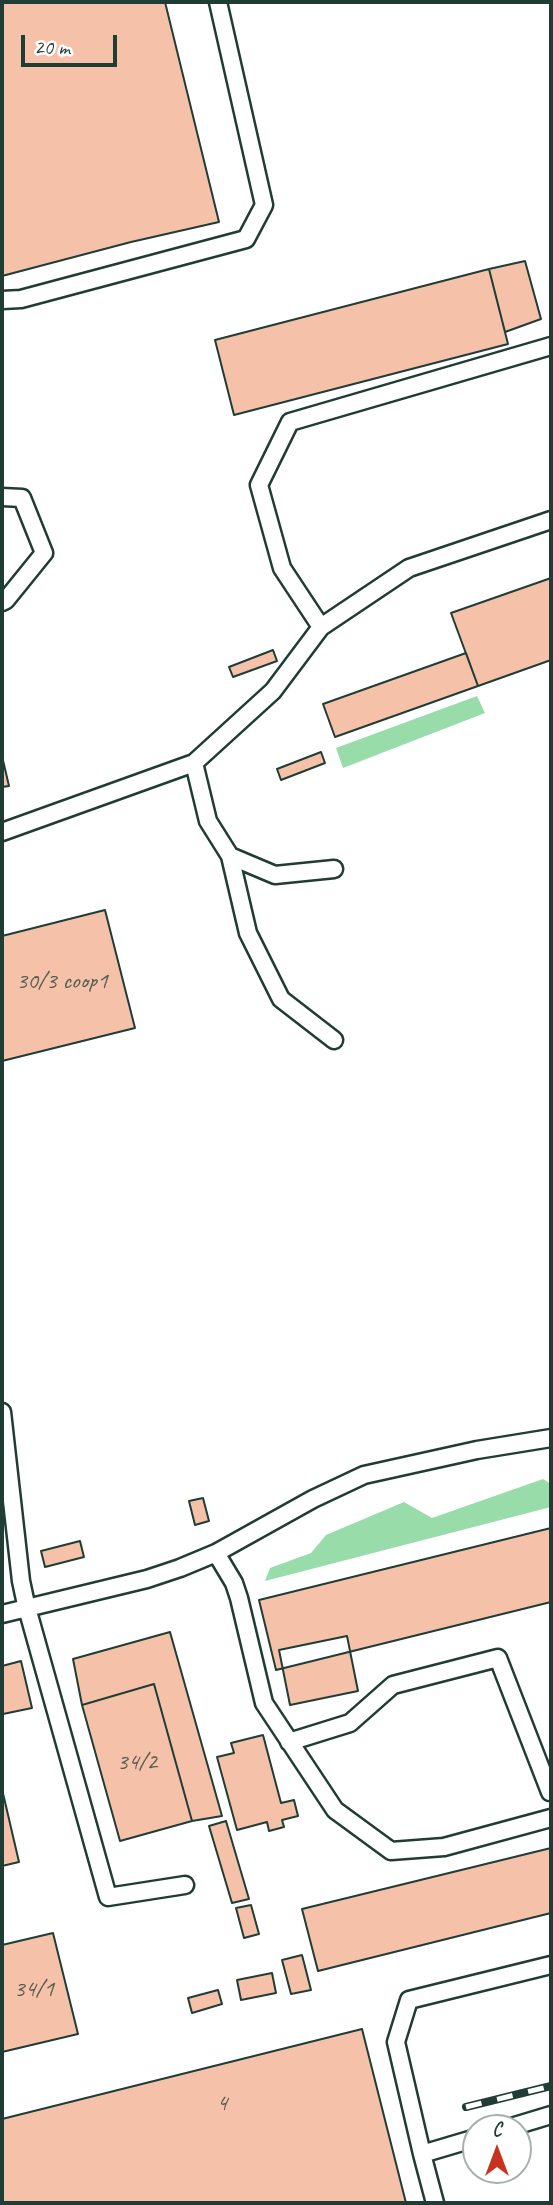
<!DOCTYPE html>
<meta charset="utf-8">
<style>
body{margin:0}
#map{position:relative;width:553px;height:2205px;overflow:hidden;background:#fff;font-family:Caveat,sans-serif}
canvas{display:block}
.frame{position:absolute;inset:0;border:4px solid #1f3d34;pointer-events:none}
.north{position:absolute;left:462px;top:2114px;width:70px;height:70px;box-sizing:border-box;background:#fff;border:2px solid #a5b1ae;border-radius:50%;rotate:0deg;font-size:19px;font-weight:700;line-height:28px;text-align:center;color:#1f3d34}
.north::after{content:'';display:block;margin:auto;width:24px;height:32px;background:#c8321e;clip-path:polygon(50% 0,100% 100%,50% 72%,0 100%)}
.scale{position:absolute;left:21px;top:35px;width:96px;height:32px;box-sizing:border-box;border:4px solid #1f3d34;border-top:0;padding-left:9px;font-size:21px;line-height:24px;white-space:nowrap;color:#1f3d34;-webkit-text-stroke:5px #fff;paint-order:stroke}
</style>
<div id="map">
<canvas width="553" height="2205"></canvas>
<div class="frame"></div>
<div class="north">С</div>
<div class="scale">20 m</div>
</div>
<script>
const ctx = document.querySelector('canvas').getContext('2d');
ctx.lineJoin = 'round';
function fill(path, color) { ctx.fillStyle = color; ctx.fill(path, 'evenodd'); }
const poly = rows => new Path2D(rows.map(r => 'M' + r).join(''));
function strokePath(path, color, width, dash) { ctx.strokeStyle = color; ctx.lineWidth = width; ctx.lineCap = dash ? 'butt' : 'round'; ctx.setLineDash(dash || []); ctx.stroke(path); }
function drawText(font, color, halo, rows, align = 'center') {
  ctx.font = font + ' Caveat,sans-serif'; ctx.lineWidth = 6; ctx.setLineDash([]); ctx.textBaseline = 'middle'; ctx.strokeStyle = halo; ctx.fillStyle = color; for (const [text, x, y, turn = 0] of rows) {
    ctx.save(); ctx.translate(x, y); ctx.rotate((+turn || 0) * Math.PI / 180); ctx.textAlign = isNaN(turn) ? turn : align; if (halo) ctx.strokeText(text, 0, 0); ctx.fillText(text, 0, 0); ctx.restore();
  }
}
fill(poly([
 [477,696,485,713,343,768,336,748],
 [543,1479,551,1484,551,1507,265,1581,270,1568,311,1553,326,1535,404,1502,432,1518]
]), '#97dca9');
const building = poly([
 [2,2,165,2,219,222,131,242,2,276,2,2],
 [525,261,541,319,505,332,489,269,525,261],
 [489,269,508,344,234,415,215,340,489,269],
 [551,578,551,660,478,686,451,613,551,578],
 [273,650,277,661,233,677,229,667,273,650],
 [466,653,478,686,335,737,323,704,466,653],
 [321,752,325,763,281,780,277,769,321,752],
 [2,756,9,786,2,787,2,756],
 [105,910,135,1028,2,1061,2,936,105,910],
 [203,1498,209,1521,195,1525,189,1501,203,1498],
 [551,1528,551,1602,276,1670,259,1600,551,1528],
 [80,1541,84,1557,45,1567,41,1551,80,1541],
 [170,1632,222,1816,192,1821,154,1684,82,1705,73,1659,170,1632],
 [347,1636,358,1691,290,1705,279,1650,347,1636],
 [21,1661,32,1708,3,1714,2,1666,21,1661],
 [154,1684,192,1821,120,1841,82,1705,154,1684],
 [263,1735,281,1803,294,1800,298,1816,282,1820,284,1827,269,1831,267,1822,237,1830,217,1757,234,1753,231,1743,263,1735],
 [2,1789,19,1862,2,1866,2,1789],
 [226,1821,249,1899,232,1903,209,1826,226,1821],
 [551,1848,551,1913,318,1971,302,1909,551,1848],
 [251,1905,259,1934,244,1938,236,1908,251,1905],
 [53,1933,78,2034,2,2052,2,1945,53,1933],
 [302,1955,311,1990,291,1994,282,1960,302,1955],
 [272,1973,276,1993,241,2000,237,1980,272,1973],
 [218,1990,222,2004,192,2013,188,1998,218,1990],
 [362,2029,406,2203,2,2203,2,2119,362,2029]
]);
fill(building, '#f6c1a9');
strokePath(building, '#1f3d34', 2);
const service = poly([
 [2,300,21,299,246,239,264,205,218,2],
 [2,497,22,498,44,553,6,600,2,602],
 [321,627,282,568,259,485,290,422,551,346],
 [194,763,208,821,230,856,248,933,281,999,334,1040],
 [2,832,194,763,273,691,321,627,409,568,551,520],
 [230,856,275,875,334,869],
 [2,1412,21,1581,27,1609],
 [216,1553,234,1583,239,1598,264,1703,335,1810,391,1851,444,1847,551,1818],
 [27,1608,108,1897,185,1885],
 [2,1614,147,1579,180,1568,216,1553,313,1499,364,1475,477,1450,551,1438],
 [289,1742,350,1723,393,1685,498,1658,550,1792,551,1792],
 [508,2128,551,2115],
 [422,2154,476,2138],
 [435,2203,422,2154,396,2042,409,2000,551,1965]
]);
strokePath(service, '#1f3d34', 21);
strokePath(service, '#fff', 16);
const rail = poly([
 [466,2107,551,2086]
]);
strokePath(rail, '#1f3d34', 8);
strokePath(rail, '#fff', 5, [16]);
drawText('24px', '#555e51', null, [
 ["30/3 соор1",62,982],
 ["34/2",137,1763],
 ["34/1",34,1990],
 ["4",222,2104]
]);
</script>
